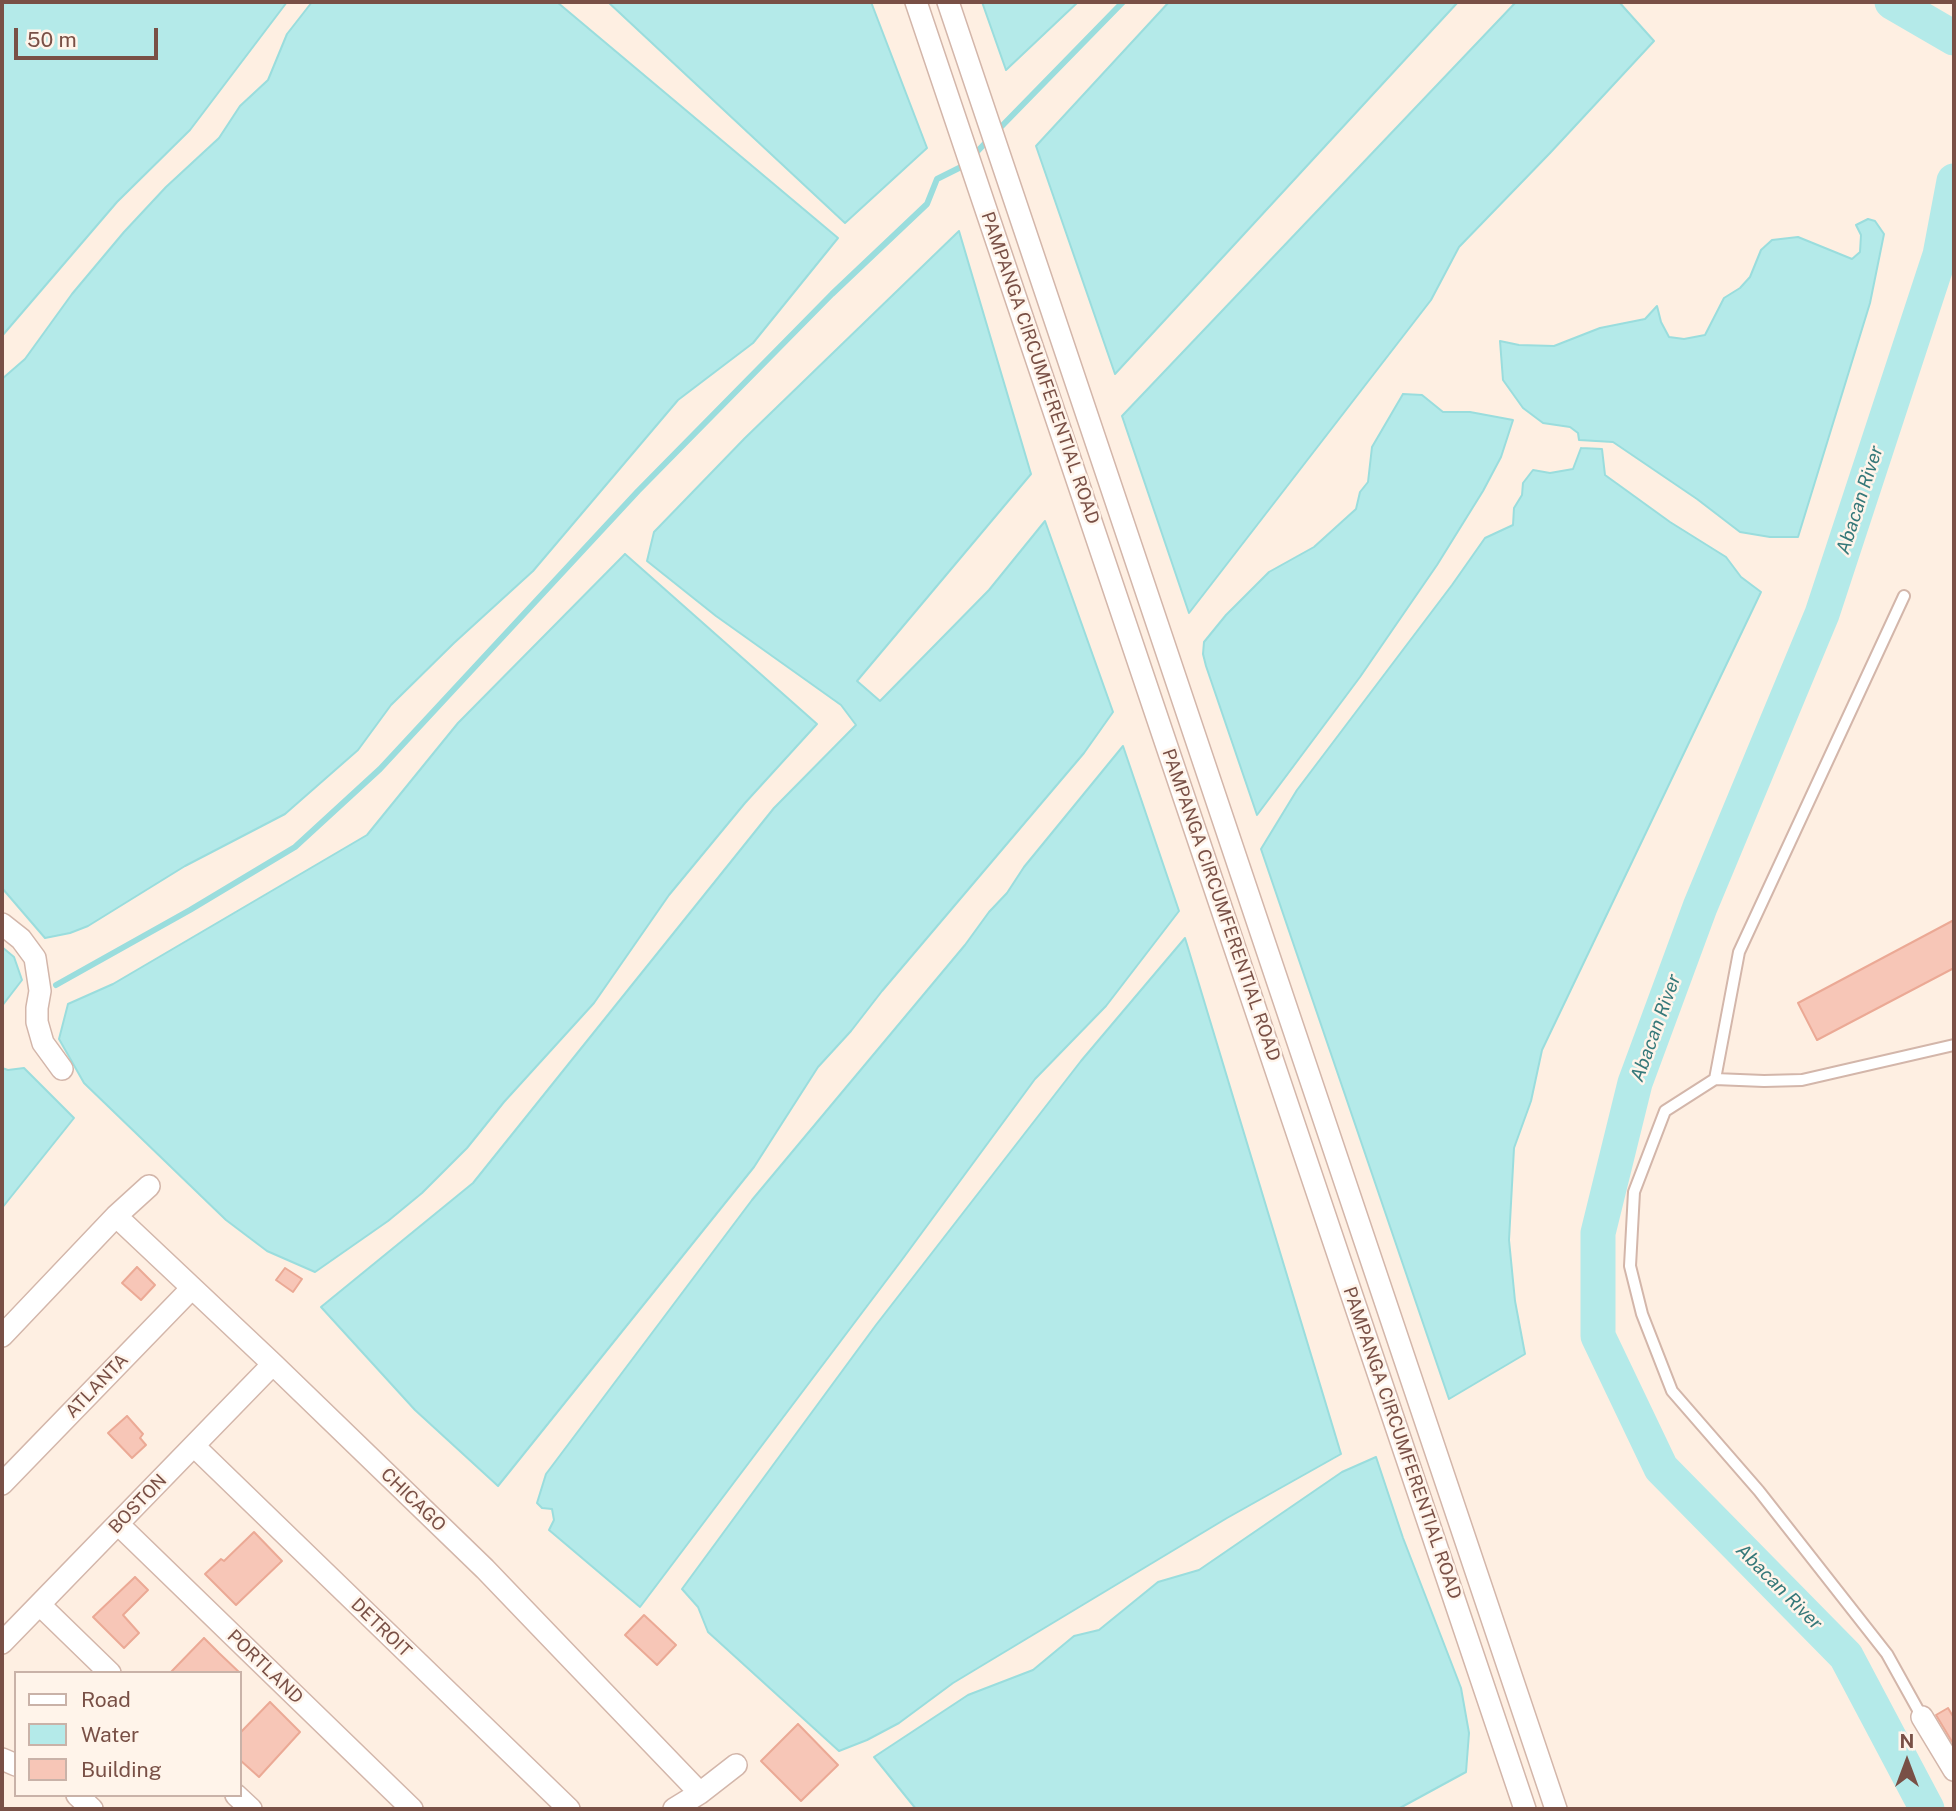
<!DOCTYPE html>
<style>
body{margin:0}
#map{position:relative;width:1956px;height:1811px;overflow:hidden;background:#feefe2;font-family:"Public Sans",sans-serif}
canvas{display:block}
.frame{position:absolute;inset:0;border:4px solid #795046;pointer-events:none}
.legend{position:absolute;left:14px;top:1671px;width:228px;height:126px;box-sizing:border-box;background:#fff4ea;border:2px solid #c9b2a8;margin:0;padding:9px 12px;list-style:none;font-size:21px;color:#795046}
.legend li{display:flex;align-items:center;gap:14px;height:35px}
.legend b{width:35px;border:2px solid #c9b2a8}
.north{position:absolute;left:1872px;top:1727px;width:70px;height:70px;-webkit-text-stroke:5px #fff4ea;paint-order:stroke;rotate:0deg;font-size:19px;font-weight:700;line-height:28px;text-align:center;color:#795046}
.north::after{content:'';display:block;margin:auto;width:24px;height:32px;background:#795046;clip-path:polygon(50% 0,100% 100%,50% 72%,0 100%)}
.scale{position:absolute;left:14px;top:28px;width:144px;height:32px;box-sizing:border-box;border:4px solid #795046;border-top:0;padding-left:9px;font-size:21px;line-height:24px;white-space:nowrap;color:#795046;-webkit-text-stroke:5px #fff4ea;paint-order:stroke}
</style>
<div id="map">
<canvas width="1956" height="1811"></canvas>
<div class="frame"></div>
<ul class="legend">
<li><b style="height:9px;background:#fff"></b>Road</li>
<li><b style="height:19px;background:#b4eae9"></b>Water</li>
<li><b style="height:19px;background:#f7c6b7"></b>Building</li>
</ul>
<div class="north">N</div>
<div class="scale">50 m</div>
</div>
<script>
const ctx = document.querySelector('canvas').getContext('2d');
ctx.lineJoin = 'round';
function fill(path, color) { ctx.fillStyle = color; ctx.fill(path, 'evenodd'); }
const poly = rows => new Path2D(rows.map(r => 'M' + r).join(''));
function strokePath(path, color, width, dash) { ctx.strokeStyle = color; ctx.lineWidth = width; ctx.lineCap = dash ? 'butt' : 'round'; ctx.setLineDash(dash || []); ctx.stroke(path); }
function drawText(font, color, halo, rows, align = 'center') {
  ctx.font = font + ' "Public Sans",sans-serif'; ctx.lineWidth = 5; ctx.setLineDash([]); ctx.textBaseline = 'middle'; ctx.strokeStyle = halo; ctx.fillStyle = color; for (const [text, x, y, turn = 0] of rows) {
    ctx.save(); ctx.translate(x, y); ctx.rotate((+turn || 0) * Math.PI / 180); ctx.textAlign = isNaN(turn) ? turn : align; if (halo) ctx.strokeText(text, 0, 0); ctx.fillText(text, 0, 0); ctx.restore();
  }
}
const water = poly([
 [2,2,287,2,190,130,117,202,2,336,2,2],
 [312,2,557,2,838,238,753,343,678,400,533,571,454,643,391,705,358,750,285,814,185,866,88,926,70,933,45,938,2,888,2,379,25,359,72,294,124,232,166,187,219,138,240,106,268,80,287,34,312,2],
 [608,2,871,2,927,148,845,223,608,2],
 [982,2,1078,2,1006,70,982,2],
 [1169,2,1458,2,1115,374,1036,146,1169,2],
 [1516,2,1619,2,1654,41,1550,153,1459,247,1431,300,1189,613,1122,416,1516,2],
 [1868,219,1875,221,1884,234,1870,303,1798,537,1770,537,1740,532,1697,499,1613,442,1579,440,1578,433,1570,427,1543,423,1523,408,1503,380,1500,341,1519,345,1554,346,1600,328,1645,319,1657,306,1661,322,1669,337,1684,339,1705,335,1724,298,1740,288,1750,277,1761,250,1772,240,1798,237,1852,259,1860,252,1861,235,1856,225,1868,219],
 [959,231,1031,474,857,681,880,701,989,590,1045,521,1113,712,1084,753,882,991,851,1031,818,1067,754,1167,498,1486,415,1410,321,1307,473,1183,774,808,856,725,841,705,716,616,647,561,654,532,745,438,959,231],
 [1403,394,1422,395,1443,412,1470,412,1513,420,1501,457,1483,491,1437,565,1360,677,1257,815,1206,666,1203,654,1204,642,1226,615,1269,572,1314,547,1356,509,1360,492,1368,482,1372,447,1403,394],
 [1581,448,1602,449,1605,475,1670,522,1726,557,1741,577,1761,592,1542,1050,1531,1101,1514,1148,1509,1240,1515,1301,1525,1354,1449,1399,1261,849,1297,790,1452,585,1485,538,1513,525,1514,508,1522,495,1523,483,1533,470,1550,473,1573,469,1581,448],
 [625,554,817,724,745,803,669,895,594,1003,504,1102,467,1148,422,1193,388,1221,315,1272,267,1251,226,1220,84,1083,59,1039,68,1004,113,984,367,835,458,723,625,554],
 [1123,746,1179,911,1106,1006,1035,1079,901,1261,640,1607,549,1530,554,1520,552,1509,542,1508,537,1503,546,1474,752,1200,965,945,989,912,1007,893,1024,867,1123,746],
 [1185,938,1341,1454,1227,1518,953,1683,899,1723,867,1740,839,1751,708,1632,698,1607,682,1589,876,1325,1081,1061,1185,938],
 [2,947,14,957,22,980,2,1006,2,947],
 [2,1068,8,1070,24,1068,74,1118,2,1208,2,1068],
 [1376,1457,1403,1538,1461,1688,1469,1733,1466,1772,1398,1809,916,1809,874,1757,968,1695,1033,1670,1074,1636,1099,1630,1158,1582,1199,1570,1342,1472,1376,1457]
]);
fill(water, '#b4eae9');
strokePath(water, '#9adddd', 2);
strokePath(poly([
 [997,131,1123,2],
 [973,156,990,138],
 [56,985,190,910,295,847,380,769,638,491,832,294,927,204,937,179,961,167,965,163]
]), '#9adddd', 6);
strokePath(poly([
 [1892,2,1954,38],
 [1927,1809,1846,1656,1661,1468,1598,1336,1598,1233,1635,1083,1700,907,1822,614,1940,255,1954,181]
]), '#b4eae9', 35);
const building = poly([
 [1954,920,1954,968,1817,1040,1798,1003,1954,920],
 [137,1267,155,1285,141,1300,122,1283,137,1267],
 [285,1268,302,1279,293,1292,276,1280,285,1268],
 [127,1416,143,1434,140,1438,146,1445,132,1458,108,1433,127,1416],
 [254,1532,282,1561,236,1605,205,1574,221,1559,224,1561,254,1532],
 [135,1577,148,1590,123,1615,139,1633,124,1648,93,1617,135,1577],
 [644,1615,676,1645,657,1665,625,1635,644,1615],
 [204,1638,219,1653,240,1673,170,1673,204,1638],
 [270,1702,300,1732,259,1777,240,1760,240,1733,270,1702],
 [1948,1708,1954,1718,1954,1745,1936,1715,1948,1708],
 [798,1724,838,1765,801,1801,761,1761,798,1724]
]);
fill(building, '#f7c6b7');
strokePath(building, '#eba995', 2);
const service = poly([
 [1904,596,1739,952,1715,1079,1665,1111,1634,1192,1630,1266,1642,1314,1672,1391,1759,1491,1887,1654,1922,1717],
 [1715,1079,1764,1081,1802,1080,1954,1045]
]);
const minor = poly([
 [916,2,1525,1809],
 [948,2,1556,1809],
 [2,924,21,939,35,958,40,991,37,1008,37,1022,43,1043,62,1069],
 [116,1216,273,1364,485,1569,700,1793],
 [2,1336,116,1216,149,1186],
 [194,1446,569,1809],
 [2,1484,192,1288],
 [118,1524,412,1809],
 [40,1605,110,1673],
 [2,1643,273,1364],
 [1922,1717,1954,1770],
 [2,1759,16,1765],
 [77,1795,92,1809],
 [236,1795,251,1809],
 [674,1809,700,1793,736,1765]
]);
strokePath(service, '#d3b6aa', 14);
strokePath(minor, '#d3b6aa', 24);
strokePath(service, '#fff', 10);
strokePath(minor, '#fff', 21);
drawText('18px', '#795046', '#fff4ea', [
 ["PAMPANGA CIRCUMFERENTIAL ROAD",1040,368,71],
 ["PAMPANGA CIRCUMFERENTIAL ROAD",1221,905,71],
 ["ATLANTA",97,1386,-46],
 ["PAMPANGA CIRCUMFERENTIAL ROAD",1402,1443,71],
 ["CHICAGO",413,1500,44],
 ["BOSTON",138,1504,-46],
 ["DETROIT",381,1628,44],
 ["PORTLAND",265,1667,44]
]);
drawText('italic 19px', '#357879', '#fff4ea', [
 ["Abacan River",1860,500,-72],
 ["Abacan River",1656,1028,-70],
 ["Abacan River",1779,1587,45]
]);
</script>
